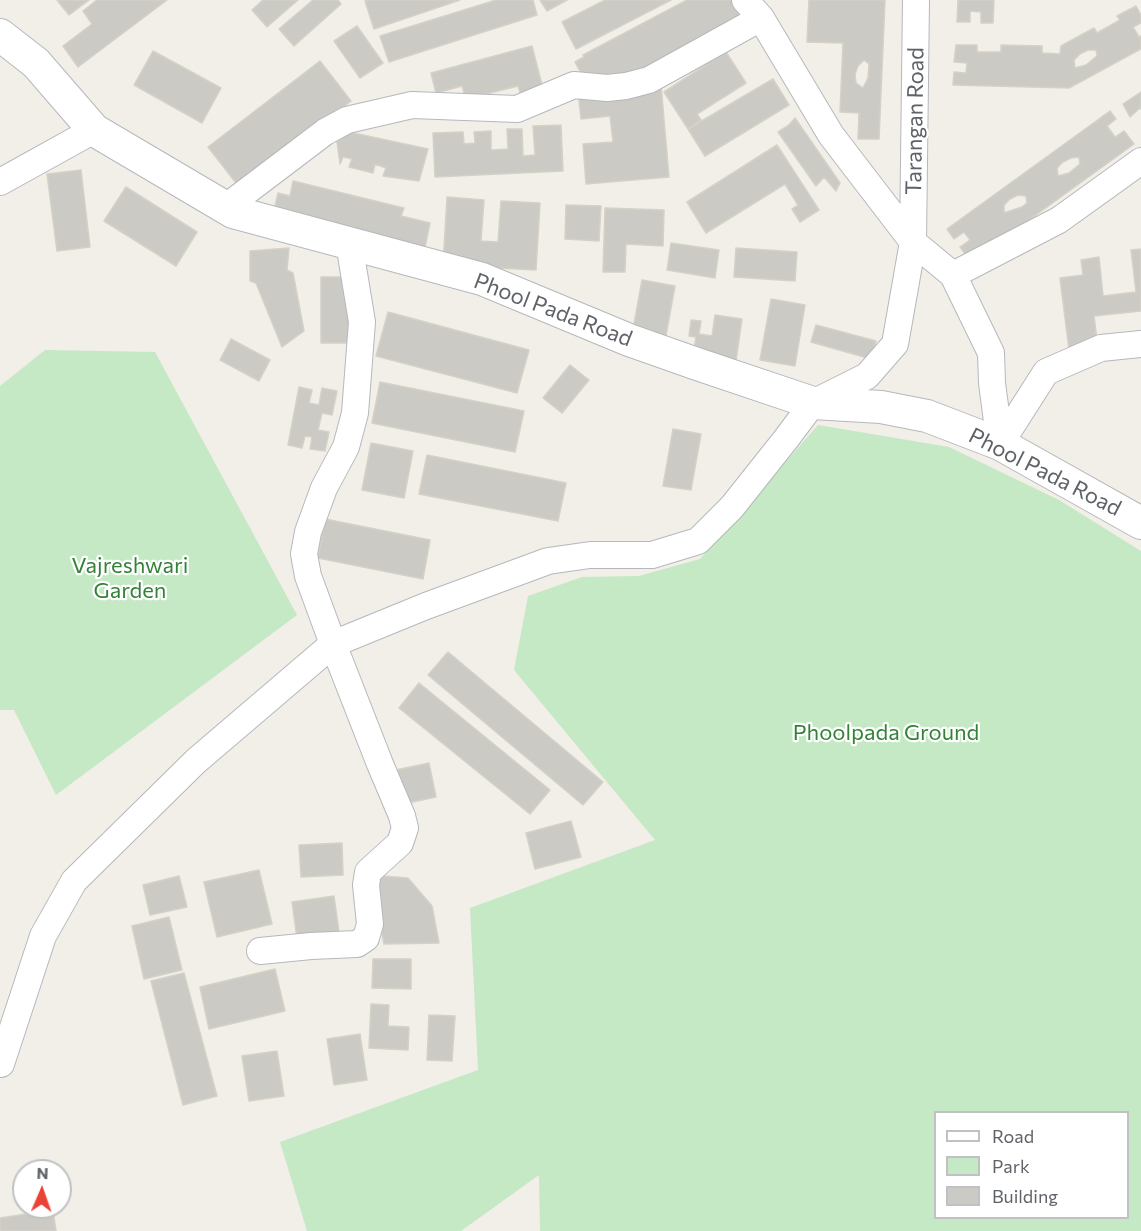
<!DOCTYPE html>
<style>
body{margin:0}
#map{position:relative;width:1141px;height:1231px;overflow:hidden;background:#f1efe8;font-family:Commissioner,sans-serif}
canvas{display:block}
.legend{position:absolute;left:934px;top:1111px;width:195px;height:108px;box-sizing:border-box;background:#fff;border:2px solid #bfc1c3;margin:0;padding:8px 10px;list-style:none;font-size:18px;color:#5f6368}
.legend li{display:flex;align-items:center;gap:12px;height:30px}
.legend b{width:30px;border:2px solid #bfc1c3}
.north{position:absolute;left:12px;top:1159px;width:60px;height:60px;box-sizing:border-box;background:#fff;border:2px solid #bfc1c3;border-radius:50%;rotate:2deg;font-size:16px;font-weight:700;line-height:24px;text-align:center;color:#5f6368}
.north::after{content:'';display:block;margin:auto;width:21px;height:27px;background:#ea4335;clip-path:polygon(50% 0,100% 100%,50% 72%,0 100%)}
</style>
<div id="map">
<canvas width="1141" height="1231"></canvas>
<ul class="legend">
<li><b style="height:8px;background:#fff"></b>Road</li>
<li><b style="height:16px;background:#c5e8c5"></b>Park</li>
<li><b style="height:16px;background:#cccac5"></b>Building</li>
</ul>
<div class="north">N</div>
</div>
<script>
const ctx = document.querySelector('canvas').getContext('2d');
ctx.lineJoin = 'round';
function fill(path, color) { ctx.fillStyle = color; ctx.fill(path, 'evenodd'); }
const poly = rows => new Path2D(rows.map(r => 'M' + r).join(''));
function strokePath(path, color, width, dash) { ctx.strokeStyle = color; ctx.lineWidth = width; ctx.lineCap = dash ? 'butt' : 'round'; ctx.setLineDash(dash || []); ctx.stroke(path); }
function drawText(font, color, halo, rows, align = 'center') {
  ctx.font = font + ' Commissioner,sans-serif'; ctx.lineWidth = 4.5; ctx.setLineDash([]); ctx.textBaseline = 'middle'; ctx.strokeStyle = halo; ctx.fillStyle = color; for (const [text, x, y, turn = 0] of rows) {
    ctx.save(); ctx.translate(x, y); ctx.rotate((+turn || 0) * Math.PI / 180); ctx.textAlign = isNaN(turn) ? turn : align; if (halo) ctx.strokeText(text, 0, 0); ctx.fillText(text, 0, 0); ctx.restore();
  }
}
fill(poly([
 [45,350,155,352,297,615,56,795,14,710,0,710,0,386],
 [818,425,949,447,1059,500,1141,551,1141,1231,540,1231,539,1175,461,1231,307,1231,280,1142,478,1070,470,908,655,840,514,670,528,596,582,577,639,576,700,559],
 [936,1112,1128,1112,1128,1218,936,1218]
]), '#c5e8c5');
const building = poly([
 [57,0,89,0,69,15,57,0],
 [97,0,167,0,78,67,63,46,92,24,83,11,97,0],
 [263,0,298,0,267,27,252,10,263,0],
 [313,0,338,0,341,4,294,46,279,29,313,0],
 [369,0,460,0,374,29,365,1,369,0],
 [496,0,533,0,537,15,389,62,380,36,496,0],
 [540,0,567,0,547,11,540,0],
 [605,0,671,0,576,49,562,22,605,0],
 [687,0,734,0,746,23,641,78,597,84,591,73,583,77,575,62,584,57,583,55,687,0],
 [809,0,885,0,879,139,858,139,859,113,840,112,843,43,807,42,809,0],
 [864,60,869,64,868,78,863,88,856,83,855,74,858,66,864,60],
 [958,0,994,0,993,23,981,23,981,12,970,11,970,22,957,22,958,0],
 [1136,6,1141,15,1141,23,1133,27,1139,37,1141,36,1141,49,1069,88,953,85,954,72,966,73,967,63,954,62,956,45,977,45,977,52,1001,52,1001,45,1042,46,1042,53,1060,54,1061,46,1094,28,1097,33,1120,20,1117,16,1136,6],
 [1088,50,1096,50,1097,56,1086,65,1075,68,1074,60,1080,54,1088,50],
 [357,26,383,63,360,78,334,41,357,26],
 [532,46,544,93,522,99,518,86,466,99,462,86,436,93,431,73,532,46],
 [153,51,221,88,202,123,134,85,153,51],
 [726,52,746,83,697,114,701,120,688,129,664,92,726,52],
 [320,61,351,101,240,188,208,147,320,61],
 [773,79,789,105,705,156,688,129,773,79],
 [661,85,669,177,586,184,583,144,613,142,610,116,581,119,578,92,661,85],
 [1141,92,1141,109,1140,108,1130,117,1123,104,1141,92],
 [1110,111,1116,119,1107,126,1115,137,1124,131,1134,144,971,262,960,247,970,240,964,232,954,239,947,229,1110,111],
 [1079,157,1080,164,1069,173,1058,176,1057,168,1063,162,1071,158,1079,157],
 [1018,195,1026,196,1027,203,1022,207,1004,213,1004,205,1010,199,1018,195],
 [795,118,840,183,836,191,824,177,816,186,778,132,789,125,795,118],
 [561,125,563,171,435,177,433,133,463,132,464,144,475,143,474,132,491,131,491,150,508,149,507,129,522,129,523,156,535,155,533,126,561,125],
 [349,132,428,149,419,181,383,176,386,168,375,164,373,173,349,167,352,159,343,157,340,164,337,142,349,132],
 [777,145,819,210,800,222,792,209,798,205,785,184,706,233,687,202,777,145],
 [81,170,90,247,57,251,47,174,81,170],
 [293,181,404,208,401,216,430,223,424,252,273,215,278,193,290,196,293,181],
 [126,187,197,232,176,266,104,221,126,187],
 [447,197,484,200,481,241,498,242,501,201,540,203,536,270,443,265,447,197],
 [566,205,601,206,599,241,565,239,566,205],
 [605,208,664,210,663,246,626,244,625,272,603,272,605,208],
 [671,243,719,250,715,278,667,270,671,243],
 [289,248,287,270,293,273,304,331,282,347,256,283,250,281,250,251,289,248],
 [736,248,797,252,795,281,734,277,736,248],
 [1141,249,1141,311,1094,316,1098,347,1069,350,1060,278,1083,275,1081,260,1099,257,1103,296,1136,292,1131,250,1141,249],
 [321,277,353,277,354,343,321,343,321,277],
 [642,280,675,286,665,341,632,335,642,280],
 [771,299,805,305,795,366,760,360,771,299],
 [388,312,529,350,517,393,376,356,388,312],
 [715,315,742,319,736,361,693,355,696,337,689,336,691,320,701,321,699,334,712,336,715,315],
 [816,325,876,341,871,359,811,342,816,325],
 [231,339,270,360,259,381,220,360,231,339],
 [570,365,589,380,562,413,543,398,570,365],
 [380,382,524,411,515,452,372,423,380,382],
 [299,387,312,390,309,403,319,405,322,388,337,391,332,415,322,413,318,430,329,432,325,451,310,449,312,437,305,436,302,448,288,445,299,387],
 [673,429,701,434,691,490,663,486,673,429],
 [371,443,413,451,404,498,362,490,371,443],
 [427,455,566,483,558,521,419,494,427,455],
 [325,519,430,540,423,579,318,558,325,519],
 [448,652,603,782,583,805,428,675,448,652],
 [419,683,550,790,530,814,399,708,419,683],
 [429,763,436,797,403,804,396,770,429,763],
 [571,821,581,857,535,869,526,833,571,821],
 [342,843,343,875,301,877,299,845,342,843],
 [259,870,272,924,217,937,204,882,259,870],
 [371,875,408,878,432,906,439,943,384,944,371,875],
 [179,876,187,907,150,915,143,885,179,876],
 [334,896,339,932,297,938,292,902,334,896],
 [169,917,182,970,144,979,132,926,169,917],
 [373,959,411,959,411,989,372,988,373,959],
 [275,969,285,1011,209,1029,200,987,275,969],
 [184,973,217,1096,183,1105,151,981,184,973],
 [371,1004,389,1005,388,1026,409,1027,408,1050,369,1048,371,1004],
 [429,1015,455,1016,452,1061,427,1060,429,1015],
 [360,1034,367,1080,334,1085,327,1039,360,1034],
 [277,1051,284,1096,249,1101,242,1056,277,1051],
 [53,1210,56,1231,0,1231,0,1218,53,1210]
]);
fill(building, '#cccac5');
strokePath(building, '#d6d1c6', 1.5);
const minor = poly([
 [745,0,761,18,831,135,913,242,953,275,991,353,992,383,1000,444],
 [0,182,94,130],
 [226,207,325,132,347,120,412,105,517,109,574,85,607,88,626,86,649,80,761,18],
 [953,275,1059,220,1141,161],
 [1000,444,1046,372,1101,348,1141,344],
 [260,951,311,946,357,944,366,938,370,924,366,885,368,872,400,843,405,828,402,816,380,764,333,644,308,576,304,554,308,532,324,488,346,447,355,413,362,322,349,243],
 [1,1064,43,936,74,881,196,761,333,644,426,606,548,561,590,555,652,555,698,541,732,507,786,439,813,403,867,376,895,344,913,242,916,0]
]);
const tertiary = poly([
 [0,35,36,63,94,130,233,212,482,279,629,340,697,364,813,403,881,407,927,416,1000,444,1141,523]
]);
strokePath(minor, '#b5b8bc', 28);
strokePath(tertiary, '#b5b8bc', 34);
strokePath(minor, '#fff', 26);
strokePath(tertiary, '#fff', 32);
drawText('22px', '#5f6368', '#fff', [
 ["Tarangan Road",915,121,-89],
 ["Phool Pada Road",553,310,21],
 ["Phool Pada Road",1045,472,27]
]);
drawText('22px', '#348238', '#fff', [
 ["Vajreshwari",130,566],
 ["Garden",130,591],
 ["Phoolpada Ground",886,733]
]);
</script>
